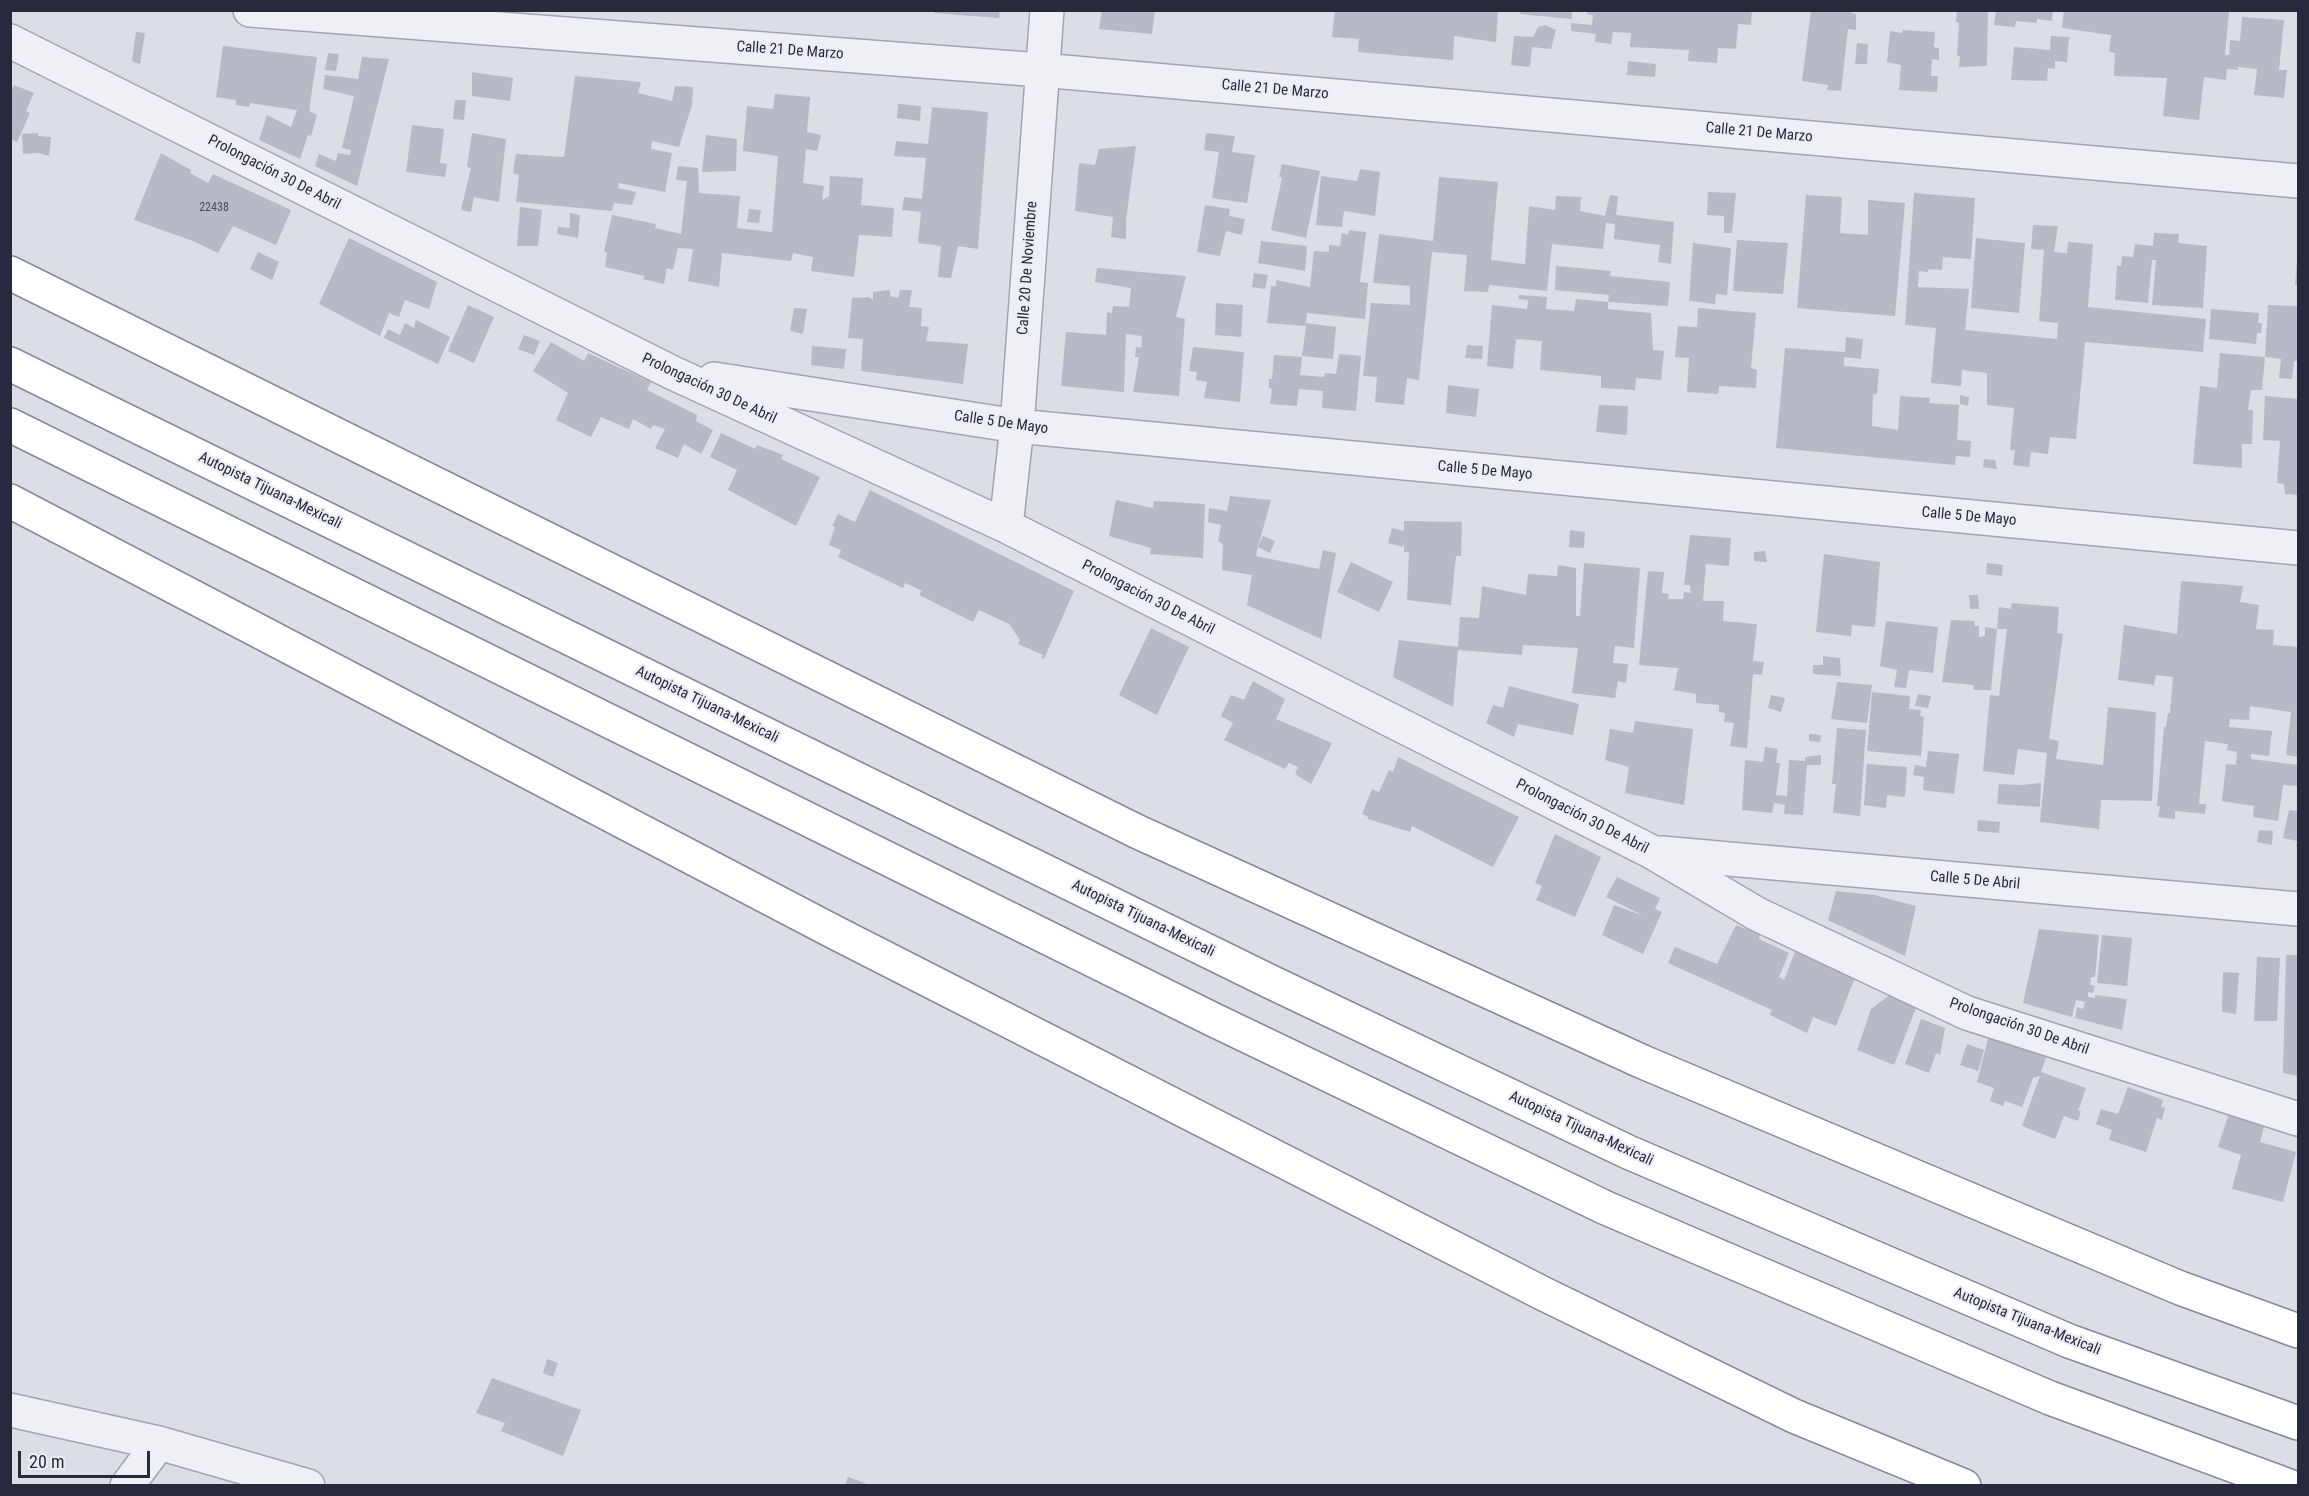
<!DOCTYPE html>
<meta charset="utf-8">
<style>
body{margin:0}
#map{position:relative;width:2309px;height:1496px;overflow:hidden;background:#dcdee6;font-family:"Roboto Condensed",sans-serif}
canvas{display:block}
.frame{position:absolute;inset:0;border:12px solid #262a3c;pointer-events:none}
.scale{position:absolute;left:18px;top:1451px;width:132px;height:27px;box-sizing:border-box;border:3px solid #262a3c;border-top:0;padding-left:8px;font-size:18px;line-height:21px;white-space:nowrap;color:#262a3c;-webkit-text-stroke:4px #ebedf4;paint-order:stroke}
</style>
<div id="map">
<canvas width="2309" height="1496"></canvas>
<div class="frame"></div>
<div class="scale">20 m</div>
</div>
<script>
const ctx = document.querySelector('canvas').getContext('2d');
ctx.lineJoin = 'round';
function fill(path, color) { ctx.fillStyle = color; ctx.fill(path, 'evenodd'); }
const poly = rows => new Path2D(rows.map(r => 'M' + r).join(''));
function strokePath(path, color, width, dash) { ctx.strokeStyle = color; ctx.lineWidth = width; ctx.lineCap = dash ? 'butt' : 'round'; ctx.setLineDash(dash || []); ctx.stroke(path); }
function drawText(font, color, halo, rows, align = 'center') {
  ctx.font = font + ' "Roboto Condensed",sans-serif'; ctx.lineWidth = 4.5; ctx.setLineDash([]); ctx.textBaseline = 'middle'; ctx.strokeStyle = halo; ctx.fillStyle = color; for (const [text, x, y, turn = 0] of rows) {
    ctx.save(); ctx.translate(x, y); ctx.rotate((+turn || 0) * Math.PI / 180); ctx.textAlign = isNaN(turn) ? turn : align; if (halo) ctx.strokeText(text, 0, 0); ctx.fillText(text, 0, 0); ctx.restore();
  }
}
fill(poly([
 [934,10,1000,10,999,18,934,13],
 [1102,10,1155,10,1152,34,1099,29],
 [1335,10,1498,11,1496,42,1454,36,1453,60,1358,52,1359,39,1332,37],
 [1520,10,1572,10,1572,19,1520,14],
 [1588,10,1752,10,1751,25,1738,24,1736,49,1718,48,1717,63,1688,61,1689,50,1630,47,1631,33,1613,32,1611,44,1595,42,1596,34,1571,31,1571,23,1592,25,1593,15,1587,14],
 [1811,10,1851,10,1851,13,1856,14,1856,30,1848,29,1841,91,1827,90,1828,85,1802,81],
 [1957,10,1988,10,1987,66,1959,67,1960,56,1957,56,1959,23,1956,22],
 [1996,10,2053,10,2052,21,2037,19,2037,23,2016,21,2015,27,1994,25],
 [2064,10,2229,12,2225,55,2229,55,2230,40,2240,41,2242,17,2284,20,2279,70,2287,70,2284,98,2254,95,2257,69,2238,67,2238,70,2227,69,2226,80,2204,77,2199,120,2163,116,2167,78,2114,76,2115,53,2109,52,2111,35,2062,28],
 [1545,25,1556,30,1551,49,1532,47,1530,67,1511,65,1514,36,1533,37,1538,27],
 [1903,30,1935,32,1934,47,1939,48,1939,60,1932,59,1931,76,1938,76,1937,92,1899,90,1901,65,1887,62,1890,31,1902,33],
 [136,32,145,33,140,64,132,61],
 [2051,36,2069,37,2067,62,2055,61,2055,69,2048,68,2047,81,2011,80,2014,47,2050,50],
 [1857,43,1868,44,1867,64,1855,64],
 [223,46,317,57,309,111,317,115,311,136,308,135,300,159,259,140,267,115,291,127,297,110,250,103,249,107,236,105,236,100,216,97],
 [328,53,339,54,336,71,325,70],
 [362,57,389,59,357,186,315,166,319,154,336,161,338,153,350,155,351,150,342,148,354,96,323,89,325,75,358,79],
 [1628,61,1656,64,1655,77,1627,75],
 [472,72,513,78,510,101,472,96],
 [575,76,641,82,638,93,672,101,675,86,693,87,692,105,679,147,652,141,651,149,672,153,665,192,619,183,618,188,636,192,632,205,614,203,612,211,516,202,519,175,513,173,516,154,564,157],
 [14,85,34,93,26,111,30,113,17,142,10,139,10,92],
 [775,94,810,97,807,132,821,135,817,151,806,149,803,183,824,186,822,200,829,196,830,176,863,178,861,205,894,208,892,237,859,235,854,277,811,271,813,257,793,253,791,261,722,253,719,287,688,281,693,249,678,248,673,270,667,268,664,284,643,279,645,276,605,267,607,253,604,251,612,215,656,224,655,228,681,234,687,181,676,180,678,166,698,168,699,193,740,196,737,228,772,232,778,156,743,151,747,106,773,109],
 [455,100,466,100,464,120,453,119],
 [898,104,921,106,920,121,897,118],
 [932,107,988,112,978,249,958,246,951,278,938,277,941,246,918,243,921,212,902,210,904,197,922,199,926,158,894,156,896,141,928,144],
 [412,125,444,129,440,163,447,164,445,177,406,172],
 [38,133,38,136,51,137,49,156,39,153,23,154,22,134],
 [472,133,506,139,499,202,474,197,471,212,461,210,471,168,467,167],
 [1206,133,1235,136,1232,152,1255,155,1247,203,1212,198,1219,152,1204,150],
 [706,135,737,139,736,171,702,172],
 [1136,146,1126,220,1126,239,1111,237,1113,217,1075,211,1079,163,1095,165,1099,149],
 [161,153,191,170,190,173,208,183,213,174,291,210,276,245,233,226,218,253,193,241,134,220],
 [1282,164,1320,171,1306,238,1271,230,1282,178,1279,177],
 [1360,169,1380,172,1375,216,1344,211,1342,227,1316,225,1321,176,1357,181],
 [1439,177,1498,182,1491,260,1525,264,1529,206,1555,210,1556,196,1581,197,1580,211,1605,216,1610,195,1618,196,1616,215,1674,222,1671,264,1658,262,1660,245,1614,239,1615,224,1606,223,1603,249,1552,244,1547,291,1489,285,1488,292,1464,291,1467,255,1432,252,1419,380,1407,378,1404,405,1375,402,1377,377,1363,376,1371,303,1410,305,1410,286,1373,283,1379,234,1433,241],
 [1708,192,1736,193,1732,233,1724,233,1724,216,1707,215],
 [1914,193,1975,198,1971,259,1943,257,1942,270,1928,269,1928,272,1919,271,1918,287,1969,289,1965,330,2057,339,2058,323,2039,321,2044,250,2031,249,2033,225,2058,226,2054,252,2067,253,2068,242,2093,244,2088,307,2206,319,2203,352,2085,342,2076,439,2050,437,2048,454,2031,452,2029,467,2013,465,2015,450,2010,450,2014,408,1987,405,1987,373,1962,370,1961,386,1931,383,1936,328,1905,325],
 [1806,195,1842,197,1840,233,1868,235,1868,200,1905,203,1895,316,1797,308],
 [1205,205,1230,209,1229,216,1245,219,1242,235,1226,231,1220,256,1197,252],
 [520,207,542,210,538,246,517,246],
 [749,209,761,210,759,223,747,222],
 [570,213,580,215,578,238,557,234,558,227,570,228],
 [1349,230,1366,232,1360,282,1368,283,1365,319,1307,313,1306,323,1336,327,1333,359,1302,356,1306,326,1267,323,1271,286,1276,286,1276,280,1310,287,1314,251,1329,252,1329,245,1340,246,1342,233,1348,235],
 [2154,233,2179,234,2178,243,2207,246,2203,308,2152,305,2156,260,2152,260,2148,303,2115,300,2117,266,2121,266,2122,256,2133,257,2135,244,2153,246],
 [349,238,437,282,429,309,405,300,399,317,389,313,380,336,319,304],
 [1976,238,2025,243,2019,313,1971,308],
 [1737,240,1788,243,1783,294,1733,291],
 [1261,241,1307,246,1305,271,1258,263],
 [1693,243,1731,248,1727,295,1716,294,1715,304,1689,301],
 [258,252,279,262,272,280,250,269],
 [2297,260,2298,260,2298,285,2295,285],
 [1556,266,1611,271,1610,276,1670,282,1668,306,1608,302,1609,295,1555,290],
 [1097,268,1186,276,1176,317,1185,319,1179,396,1133,392,1139,357,1135,357,1136,347,1141,348,1142,336,1126,334,1124,392,1061,386,1066,332,1106,335,1107,312,1112,313,1113,306,1129,307,1131,288,1095,282],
 [1254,273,1268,275,1265,289,1252,287],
 [890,290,890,296,898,298,900,290,912,290,909,307,922,308,921,326,929,327,926,341,968,344,963,384,861,371,863,339,848,338,852,298,869,297,873,300,873,292],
 [1519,295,1547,297,1546,309,1574,311,1576,299,1608,302,1608,309,1651,313,1653,350,1664,351,1661,380,1636,378,1635,390,1601,388,1601,376,1540,370,1542,341,1516,339,1513,369,1487,366,1492,305,1527,309,1528,300,1518,299],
 [1216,303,1243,305,1241,337,1215,335],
 [468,305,494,317,474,363,448,351],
 [2268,305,2298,306,2298,361,2294,361,2292,379,2279,378,2281,359,2265,357],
 [794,308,807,309,803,334,790,331],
 [1698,308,1756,313,1751,368,1757,370,1756,388,1719,386,1718,394,1687,392,1689,358,1675,357,1678,326,1697,327],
 [2211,309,2259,313,2258,323,2262,323,2261,333,2257,333,2256,344,2209,339],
 [416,320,450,337,438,364,384,338,388,329,400,335,405,323,414,328],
 [524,335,540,341,534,355,518,349],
 [1846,337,1863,339,1861,359,1844,357,1844,366,1879,369,1877,394,1873,394,1872,426,1898,430,1900,396,1930,398,1929,403,1959,405,1957,440,1971,441,1970,457,1956,456,1955,465,1776,448,1785,348,1845,352],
 [551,342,584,361,588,353,651,382,647,390,697,415,696,421,713,430,701,454,684,444,678,458,655,448,665,429,653,425,651,429,633,419,629,429,601,417,591,437,556,420,568,393,533,371],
 [1467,345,1483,346,1482,359,1465,358],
 [812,346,846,349,844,369,811,365],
 [1193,347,1244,352,1240,402,1204,398,1207,382,1196,380,1197,372,1189,371],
 [2220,353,2265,357,2262,390,2251,390,2248,410,2253,410,2252,444,2242,444,2242,468,2193,464,2200,386,2217,388],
 [1339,354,1361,356,1356,411,1322,408,1323,391,1299,389,1297,406,1270,404,1272,389,1269,388,1269,379,1272,379,1274,355,1302,357,1300,375,1324,377,1325,373,1336,374],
 [1448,385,1479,389,1476,417,1446,413],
 [1960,395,1969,397,1968,406,1960,404],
 [2265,396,2298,399,2298,495,2285,494,2284,484,2277,483,2280,441,2263,440],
 [1599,405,1628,406,1627,435,1596,432],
 [721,433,755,449,757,445,783,455,781,459,820,477,796,526,728,490,737,470,710,457],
 [1984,459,1995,460,1997,469,1983,467],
 [870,490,1074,591,1044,659,1041,658,1043,655,1018,644,1020,640,1009,624,979,610,973,622,919,595,922,591,905,583,903,588,838,557,841,550,829,545,835,527,832,526,838,514,855,522],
 [1230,496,1271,500,1258,547,1263,536,1275,541,1270,553,1258,547,1256,556,1319,569,1323,550,1336,553,1321,639,1247,605,1252,575,1222,570,1223,544,1218,541,1221,525,1208,522,1209,508,1227,511],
 [1116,500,1153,508,1154,501,1205,504,1203,558,1150,554,1151,548,1109,536],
 [1404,521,1462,522,1461,556,1456,556,1451,605,1407,600,1409,552,1404,552,1404,541,1403,547,1388,543,1392,528,1404,531],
 [1570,530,1585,532,1584,548,1569,547],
 [1690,535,1731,538,1729,566,1706,564,1703,601,1724,601,1723,621,1757,624,1753,661,1764,662,1762,675,1753,674,1747,748,1730,746,1734,723,1724,722,1725,713,1719,712,1719,705,1696,703,1696,694,1674,690,1678,668,1639,665,1648,571,1664,572,1662,593,1669,594,1668,599,1683,599,1684,592,1691,593,1690,585,1684,585],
 [1765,551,1767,562,1754,561,1754,552],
 [1824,554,1880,562,1875,627,1852,625,1851,636,1816,632],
 [1351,562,1393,582,1379,612,1337,592],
 [1584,563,1640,568,1634,648,1615,646,1613,663,1628,664,1626,683,1618,681,1615,698,1572,693,1578,648,1523,645,1522,655,1458,650,1453,707,1393,677,1399,640,1458,647,1460,617,1479,618,1482,586,1526,595,1528,574,1557,576,1558,565,1576,568,1576,616,1580,616],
 [1987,563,2003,565,2002,576,1986,574],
 [2181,581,2243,586,2240,602,2259,605,2256,629,2274,630,2273,645,2298,647,2298,757,2286,755,2291,712,2250,706,2249,720,2230,719,2229,727,2272,731,2269,756,2251,754,2251,759,2298,765,2297,786,2283,785,2278,821,2253,817,2254,806,2222,801,2226,764,2236,765,2237,752,2227,750,2228,744,2205,741,2199,804,2206,804,2205,814,2175,811,2175,819,2158,817,2160,806,2157,806,2164,727,2166,727,2168,713,2170,713,2173,677,2156,675,2154,685,2118,680,2124,625,2177,634],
 [1969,595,1978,595,1979,609,1970,609],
 [2012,603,2059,607,2057,633,2063,634,2049,739,2059,741,2056,759,2103,765,2108,707,2156,712,2152,801,2101,800,2099,829,2040,822,2047,753,2018,749,2014,775,1983,771,1990,695,1999,696,2007,629,1997,629,1991,690,1974,690,1973,685,1942,682,1951,620,1974,621,1975,626,1979,626,1979,637,1985,636,1985,627,1997,629,1999,607,2011,609],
 [1886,621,1938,627,1933,673,1909,670,1906,688,1894,687,1897,670,1880,666],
 [1151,628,1189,647,1157,715,1119,695],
 [1823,656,1840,658,1841,676,1813,674,1813,665,1823,665],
 [1253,681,1285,699,1276,719,1332,743,1311,784,1295,774,1298,767,1289,763,1285,769,1224,740,1233,723,1221,716,1231,695,1244,700],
 [1837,682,1872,685,1867,723,1831,719],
 [1509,686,1579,704,1573,735,1518,724,1514,737,1486,723,1493,705,1503,708],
 [1872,692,1910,696,1909,709,1921,710,1920,716,1924,717,1921,756,1867,751],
 [1918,694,1931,696,1928,708,1915,706],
 [1771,695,1785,698,1781,712,1768,708],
 [1635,721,1693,729,1684,805,1625,793,1629,767,1605,760,1610,729,1633,733],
 [1837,728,1866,730,1860,816,1833,813,1836,784,1832,784],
 [1809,734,1821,735,1820,742,1809,741],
 [1765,747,1778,749,1776,763,1780,763,1776,795,1787,796,1789,760,1805,761,1805,757,1821,755,1821,765,1807,765,1803,815,1784,814,1785,805,1774,803,1772,813,1742,810,1745,760,1763,762],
 [1928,751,1959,754,1954,794,1923,790,1924,777,1913,775,1915,765,1926,767],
 [1398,757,1519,817,1493,867,1412,826,1410,832,1368,819,1368,817,1362,814,1372,789,1379,792,1389,770,1393,772],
 [1867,764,1907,767,1905,797,1887,795,1886,808,1864,805],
 [2041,783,2040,807,1997,804,1999,784,2021,785],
 [2289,810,2298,811,2298,846,2296,846,2297,841,2283,838],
 [1978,820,2000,822,1999,833,1977,831],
 [2259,830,2273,831,2272,845,2257,842],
 [1555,834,1601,857,1575,917,1536,900,1542,886,1535,883],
 [1617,877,1660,898,1655,909,1662,912,1643,954,1602,935,1614,905,1644,916,1606,897],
 [1836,891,1874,895,1916,906,1905,956,1828,920],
 [1736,925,1760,934,1759,939,1789,953,1779,977,1784,980,1798,944,1856,975,1836,1026,1813,1017,1807,1033,1770,1015,1772,1010,1668,963,1675,947,1717,964],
 [2039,929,2099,935,2095,977,2091,977,2090,985,2095,986,2093,993,2088,992,2088,997,2095,998,2095,995,2127,999,2122,1030,2075,1018,2077,1007,2083,1009,2085,1002,2076,1000,2072,1017,2023,1003],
 [2102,935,2132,938,2127,986,2097,983],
 [2286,955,2298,955,2298,1076,2283,1073],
 [2257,957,2280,958,2277,1021,2254,1021],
 [2223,972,2239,973,2236,1014,2222,1012],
 [1891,994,1918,1003,1894,1065,1857,1050,1871,1009],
 [1921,1019,1945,1028,1940,1055,1936,1053,1929,1073,1905,1064],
 [1991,1027,2050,1046,2041,1072,2086,1088,2078,1111,2081,1111,2078,1121,2064,1116,2055,1139,2022,1126,2040,1076,2033,1078,2022,1107,2005,1101,2003,1106,1990,1101,1994,1088,1977,1082],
 [1967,1044,1984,1050,1978,1071,1960,1065],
 [2128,1087,2163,1100,2161,1107,2165,1108,2162,1120,2157,1118,2146,1152,2109,1140,2112,1130,2096,1124,2101,1109,2118,1114],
 [2229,1113,2264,1127,2260,1142,2296,1152,2283,1202,2232,1189,2241,1155,2218,1147],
 [547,1359,558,1363,553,1377,543,1373],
 [492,1378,581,1410,563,1456,501,1431,505,1423,476,1413],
 [848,1477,870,1485,845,1485]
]), '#b6b9c6');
const minor = poly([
 [250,10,1041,70,2298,181],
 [10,41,673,373,1006,526,1652,852,1757,914,1967,1013,2298,1119],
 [714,379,1017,426,2298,548],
 [1006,526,1017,426,1047,10],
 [1661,853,2298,909],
 [10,1410,159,1443,308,1486],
 [127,1486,159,1443]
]);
const motorway = poly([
 [10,273,1136,831,1643,1062,2180,1288,2298,1331],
 [10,364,1271,982,1628,1152,2069,1341,2298,1423],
 [10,425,1216,1021,1606,1208,2050,1398,2289,1486],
 [10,501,836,933,1544,1294,1794,1416,1964,1486]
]);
strokePath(minor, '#a2a4b0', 36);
strokePath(motorway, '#83899d', 36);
strokePath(minor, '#eef0f5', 33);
strokePath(motorway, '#fff', 33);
drawText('12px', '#4a4e5e', null, [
 ["22438",214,208]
]);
drawText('15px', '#262a3c', '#ebedf4', [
 ["Calle 21 De Marzo",790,51,4],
 ["Calle 21 De Marzo",1275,90,5],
 ["Calle 21 De Marzo",1759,133,5],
 ["Prolongación 30 De Abril",274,173,27],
 ["Calle 20 De Noviembre",1028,268,-86],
 ["Prolongación 30 De Abril",709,389,25],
 ["Calle 5 De Mayo",1001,423,8],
 ["Calle 5 De Mayo",1485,471,5],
 ["Autopista Tijuana-Mexicali",270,491,26],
 ["Calle 5 De Mayo",1969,517,5],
 ["Prolongación 30 De Abril",1148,598,27],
 ["Autopista Tijuana-Mexicali",707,705,26],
 ["Prolongación 30 De Abril",1582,817,27],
 ["Calle 5 De Abril",1975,881,5],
 ["Autopista Tijuana-Mexicali",1143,919,26],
 ["Prolongación 30 De Abril",2019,1027,19],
 ["Autopista Tijuana-Mexicali",1581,1129,25],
 ["Autopista Tijuana-Mexicali",2027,1322,22]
]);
</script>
